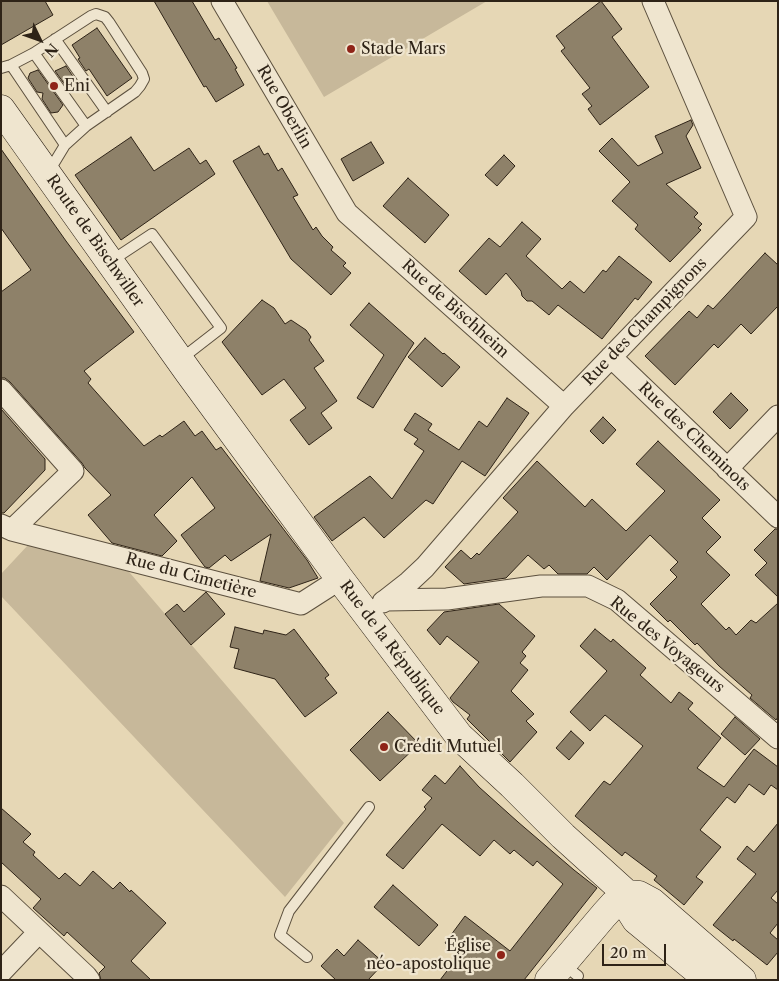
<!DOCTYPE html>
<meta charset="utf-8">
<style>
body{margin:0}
#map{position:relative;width:779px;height:981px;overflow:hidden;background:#e6d7b5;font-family:"Libre Caslon Text",serif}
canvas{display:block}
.frame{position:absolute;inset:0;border:2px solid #2e2317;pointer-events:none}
.north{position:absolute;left:15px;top:15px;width:50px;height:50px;-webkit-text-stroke:4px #efe5cf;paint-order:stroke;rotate:132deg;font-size:14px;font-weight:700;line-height:20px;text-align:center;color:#2e2317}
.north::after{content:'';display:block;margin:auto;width:18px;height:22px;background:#2e2317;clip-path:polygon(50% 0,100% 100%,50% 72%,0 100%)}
.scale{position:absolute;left:602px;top:944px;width:64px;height:22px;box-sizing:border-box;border:2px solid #2e2317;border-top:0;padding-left:6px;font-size:15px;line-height:18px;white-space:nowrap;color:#2e2317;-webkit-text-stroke:4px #efe5cf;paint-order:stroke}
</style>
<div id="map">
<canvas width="779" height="981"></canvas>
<div class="frame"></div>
<div class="north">N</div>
<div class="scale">20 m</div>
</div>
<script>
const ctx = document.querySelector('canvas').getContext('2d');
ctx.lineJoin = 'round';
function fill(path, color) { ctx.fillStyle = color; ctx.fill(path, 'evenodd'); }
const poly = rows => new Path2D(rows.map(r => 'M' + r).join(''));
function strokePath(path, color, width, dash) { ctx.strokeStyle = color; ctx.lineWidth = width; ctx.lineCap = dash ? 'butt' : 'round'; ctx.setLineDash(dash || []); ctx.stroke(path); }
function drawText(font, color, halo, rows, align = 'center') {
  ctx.font = font + ' "Libre Caslon Text",serif'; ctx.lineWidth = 4.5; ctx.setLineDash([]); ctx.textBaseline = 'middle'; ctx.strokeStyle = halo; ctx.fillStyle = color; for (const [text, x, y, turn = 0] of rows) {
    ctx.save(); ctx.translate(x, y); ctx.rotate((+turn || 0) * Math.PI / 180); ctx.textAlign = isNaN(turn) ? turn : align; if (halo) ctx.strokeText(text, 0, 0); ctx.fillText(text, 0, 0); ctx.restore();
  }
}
fill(poly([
 [267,1,487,1,324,97],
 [29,544,124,566,344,823,285,897,1,596,1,574]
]), '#c7b89a');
const building = poly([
 [1,1,45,1,53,15,1,45,1,1],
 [154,1,192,1,215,40,219,38,237,68,235,69,244,85,216,102,206,86,204,87,154,1],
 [601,1,622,29,612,37,649,87,600,125,588,109,592,106,582,94,590,88,561,51,565,48,556,36,601,1],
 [97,28,132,78,107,96,89,69,86,71,78,59,80,58,72,45,97,28],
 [66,66,76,81,68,89,55,71,66,66],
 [38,70,63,105,58,112,51,113,42,99,43,93,37,92,28,78,30,73,38,70],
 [691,120,693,125,686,136,701,168,666,184,698,213,694,217,702,224,698,228,701,230,670,262,635,229,638,225,612,201,630,182,599,151,612,138,638,166,663,153,655,136,691,120],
 [131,137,154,171,189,148,200,164,206,160,215,174,121,240,75,175,131,137],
 [371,142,384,163,353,181,341,159,371,142],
 [259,146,264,155,268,153,278,171,282,168,298,195,293,197,313,230,316,227,322,236,333,247,331,250,346,263,343,266,351,273,331,295,291,259,233,161,259,146],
 [1,149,66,241,134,332,84,371,91,379,88,383,144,446,160,435,162,437,184,421,195,436,202,431,216,450,221,447,307,560,318,578,289,588,260,581,271,534,231,561,225,555,209,568,205,567,181,535,215,508,192,477,154,515,177,541,162,556,112,543,88,515,111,495,85,468,82,463,10,382,5,378,1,378,1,292,31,270,1,228,1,149],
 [504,155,515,166,497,186,485,175,504,155],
 [408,178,449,215,425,243,383,206,408,178],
 [522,222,541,239,526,256,562,289,570,281,584,293,603,270,606,272,619,256,652,282,638,300,635,298,602,339,558,305,549,315,532,301,527,301,522,296,521,291,506,273,486,295,459,271,489,238,500,247,522,222],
 [765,253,778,265,778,306,751,334,741,324,718,348,714,344,675,385,645,356,689,311,697,318,708,305,713,309,765,253],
 [262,300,274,308,285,324,291,320,306,330,311,337,309,340,324,361,314,368,337,401,321,413,332,428,309,445,290,420,306,408,284,379,262,395,222,342,262,300],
 [369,303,414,343,373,408,357,398,384,355,350,325,369,303],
 [425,338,443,354,444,353,460,367,442,387,408,357,425,338],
 [731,393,748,410,730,429,713,412,731,393],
 [507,398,529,413,485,476,462,461,433,504,426,500,384,538,364,517,332,541,314,517,370,476,392,499,424,451,414,444,418,439,404,430,415,413,432,424,428,430,459,450,479,421,487,427,507,398],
 [1,409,45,459,45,470,4,513,1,513,1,409],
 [603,417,616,430,603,444,590,431,603,417],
 [658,441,720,500,702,518,721,537,706,552,730,575,701,604,726,630,729,627,736,635,751,620,756,623,778,603,778,717,776,720,750,698,752,695,719,666,697,643,695,645,670,620,668,622,650,604,677,577,670,570,678,562,650,535,607,580,594,567,587,574,558,574,549,565,544,569,528,555,506,578,464,584,445,567,461,550,471,559,477,553,479,555,518,512,503,498,537,461,585,507,592,499,626,531,665,491,636,464,658,441],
 [775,529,778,529,778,597,755,575,767,563,754,550,775,529],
 [206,592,225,614,191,645,165,614,177,604,184,612,206,592],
 [499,604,535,636,522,652,526,656,520,663,528,670,511,691,534,714,526,721,537,732,510,762,467,719,470,715,453,702,450,698,479,662,447,636,440,645,427,630,444,612,499,604],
 [235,627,263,634,264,630,286,635,294,629,329,675,325,678,337,693,305,717,275,679,234,668,239,649,230,647,235,627],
 [595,629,611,642,613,639,646,668,640,675,671,703,679,692,693,703,688,709,721,738,697,768,724,787,754,749,778,767,778,790,771,785,764,795,749,784,735,803,727,797,700,830,721,847,696,877,703,882,684,905,654,880,657,876,625,852,622,856,575,816,604,781,610,785,643,746,605,715,590,731,570,712,607,671,580,646,595,629],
 [388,712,419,744,380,781,350,750,388,712],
 [735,717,760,739,745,755,721,734,735,717],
 [571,731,584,743,569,760,556,748,571,731],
 [460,766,479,787,518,822,574,870,597,888,524,980,440,980,460,954,445,943,465,916,510,951,563,884,537,861,533,866,514,850,510,854,494,840,480,856,442,824,403,869,386,855,426,809,424,807,432,798,422,790,435,775,445,784,460,766],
 [1,808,31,834,23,842,35,852,33,855,59,879,65,873,80,886,93,871,113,889,120,882,130,892,131,890,166,923,131,961,151,980,101,980,99,973,105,967,67,932,64,936,33,908,41,899,1,862,1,808],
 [778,823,778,890,771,898,778,904,778,923,770,933,778,940,778,952,767,965,734,939,733,941,713,925,756,874,737,859,747,846,754,852,778,823],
 [393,885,438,925,419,946,374,907,393,885],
 [358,940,384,963,368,980,336,980,321,966,337,949,344,956,358,940]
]);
fill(building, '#8e8169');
strokePath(building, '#2e2317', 1);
const lane = poly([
 [55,39,107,112],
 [34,53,86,126],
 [11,65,65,145],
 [1,68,11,65,34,53,91,16,96,14,105,17,109,22,142,73,144,79,140,86,135,92,86,126,65,145,48,173],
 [111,261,152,234,221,328,181,359],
 [307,957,280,935,289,911,369,807],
 [563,964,578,976]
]);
const street = poly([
 [222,1,347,213,564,406],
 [611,357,778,517],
 [1,390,73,471,12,530],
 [727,469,778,416],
 [1,525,12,530,301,604,340,579],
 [386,600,409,582,425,567,564,406,746,217,653,1],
 [383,602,386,600,447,599,541,586,588,586,617,600,778,738],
 [1,896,86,976,89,980],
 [1,972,39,932]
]);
const secondary = poly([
 [1,109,189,373,340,579,459,736,512,785,563,836,627,894,639,895,652,902,742,980],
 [627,894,629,909,636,920,709,980],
 [549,980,604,915,614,904,627,894]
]);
strokePath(lane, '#5c503e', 12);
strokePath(street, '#5c503e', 23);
strokePath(secondary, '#2e2317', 29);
strokePath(lane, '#efe5cf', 10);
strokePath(street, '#efe5cf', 21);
strokePath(secondary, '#efe5cf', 28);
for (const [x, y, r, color] of [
 [351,49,5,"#8f2418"],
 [54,86,5,"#8f2418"],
 [384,747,5,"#8f2418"],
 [501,955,5,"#8f2418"]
]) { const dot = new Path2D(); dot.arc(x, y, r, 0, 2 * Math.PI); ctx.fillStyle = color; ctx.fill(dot); strokePath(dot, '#efe5cf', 2); }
drawText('16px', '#2e2317', '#efe5cf', [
 ["Stade Mars",361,49],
 ["Eni",64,86],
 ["Crédit Mutuel",394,747],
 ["Église",491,946,"right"],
 ["néo-apostolique",491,964,"right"]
], 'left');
drawText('16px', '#2e2317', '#efe5cf', [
 ["Rue Oberlin",284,107,60],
 ["Route de Bischwiller",95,241,55],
 ["Rue de Bischheim",455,309,42],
 ["Rue des Champignons",645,322,-46],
 ["Rue des Cheminots",694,437,44],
 ["Rue du Cimetière",191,576,15],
 ["Rue des Voyageurs",667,645,39],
 ["Rue de la République",392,648,53]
]);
</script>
